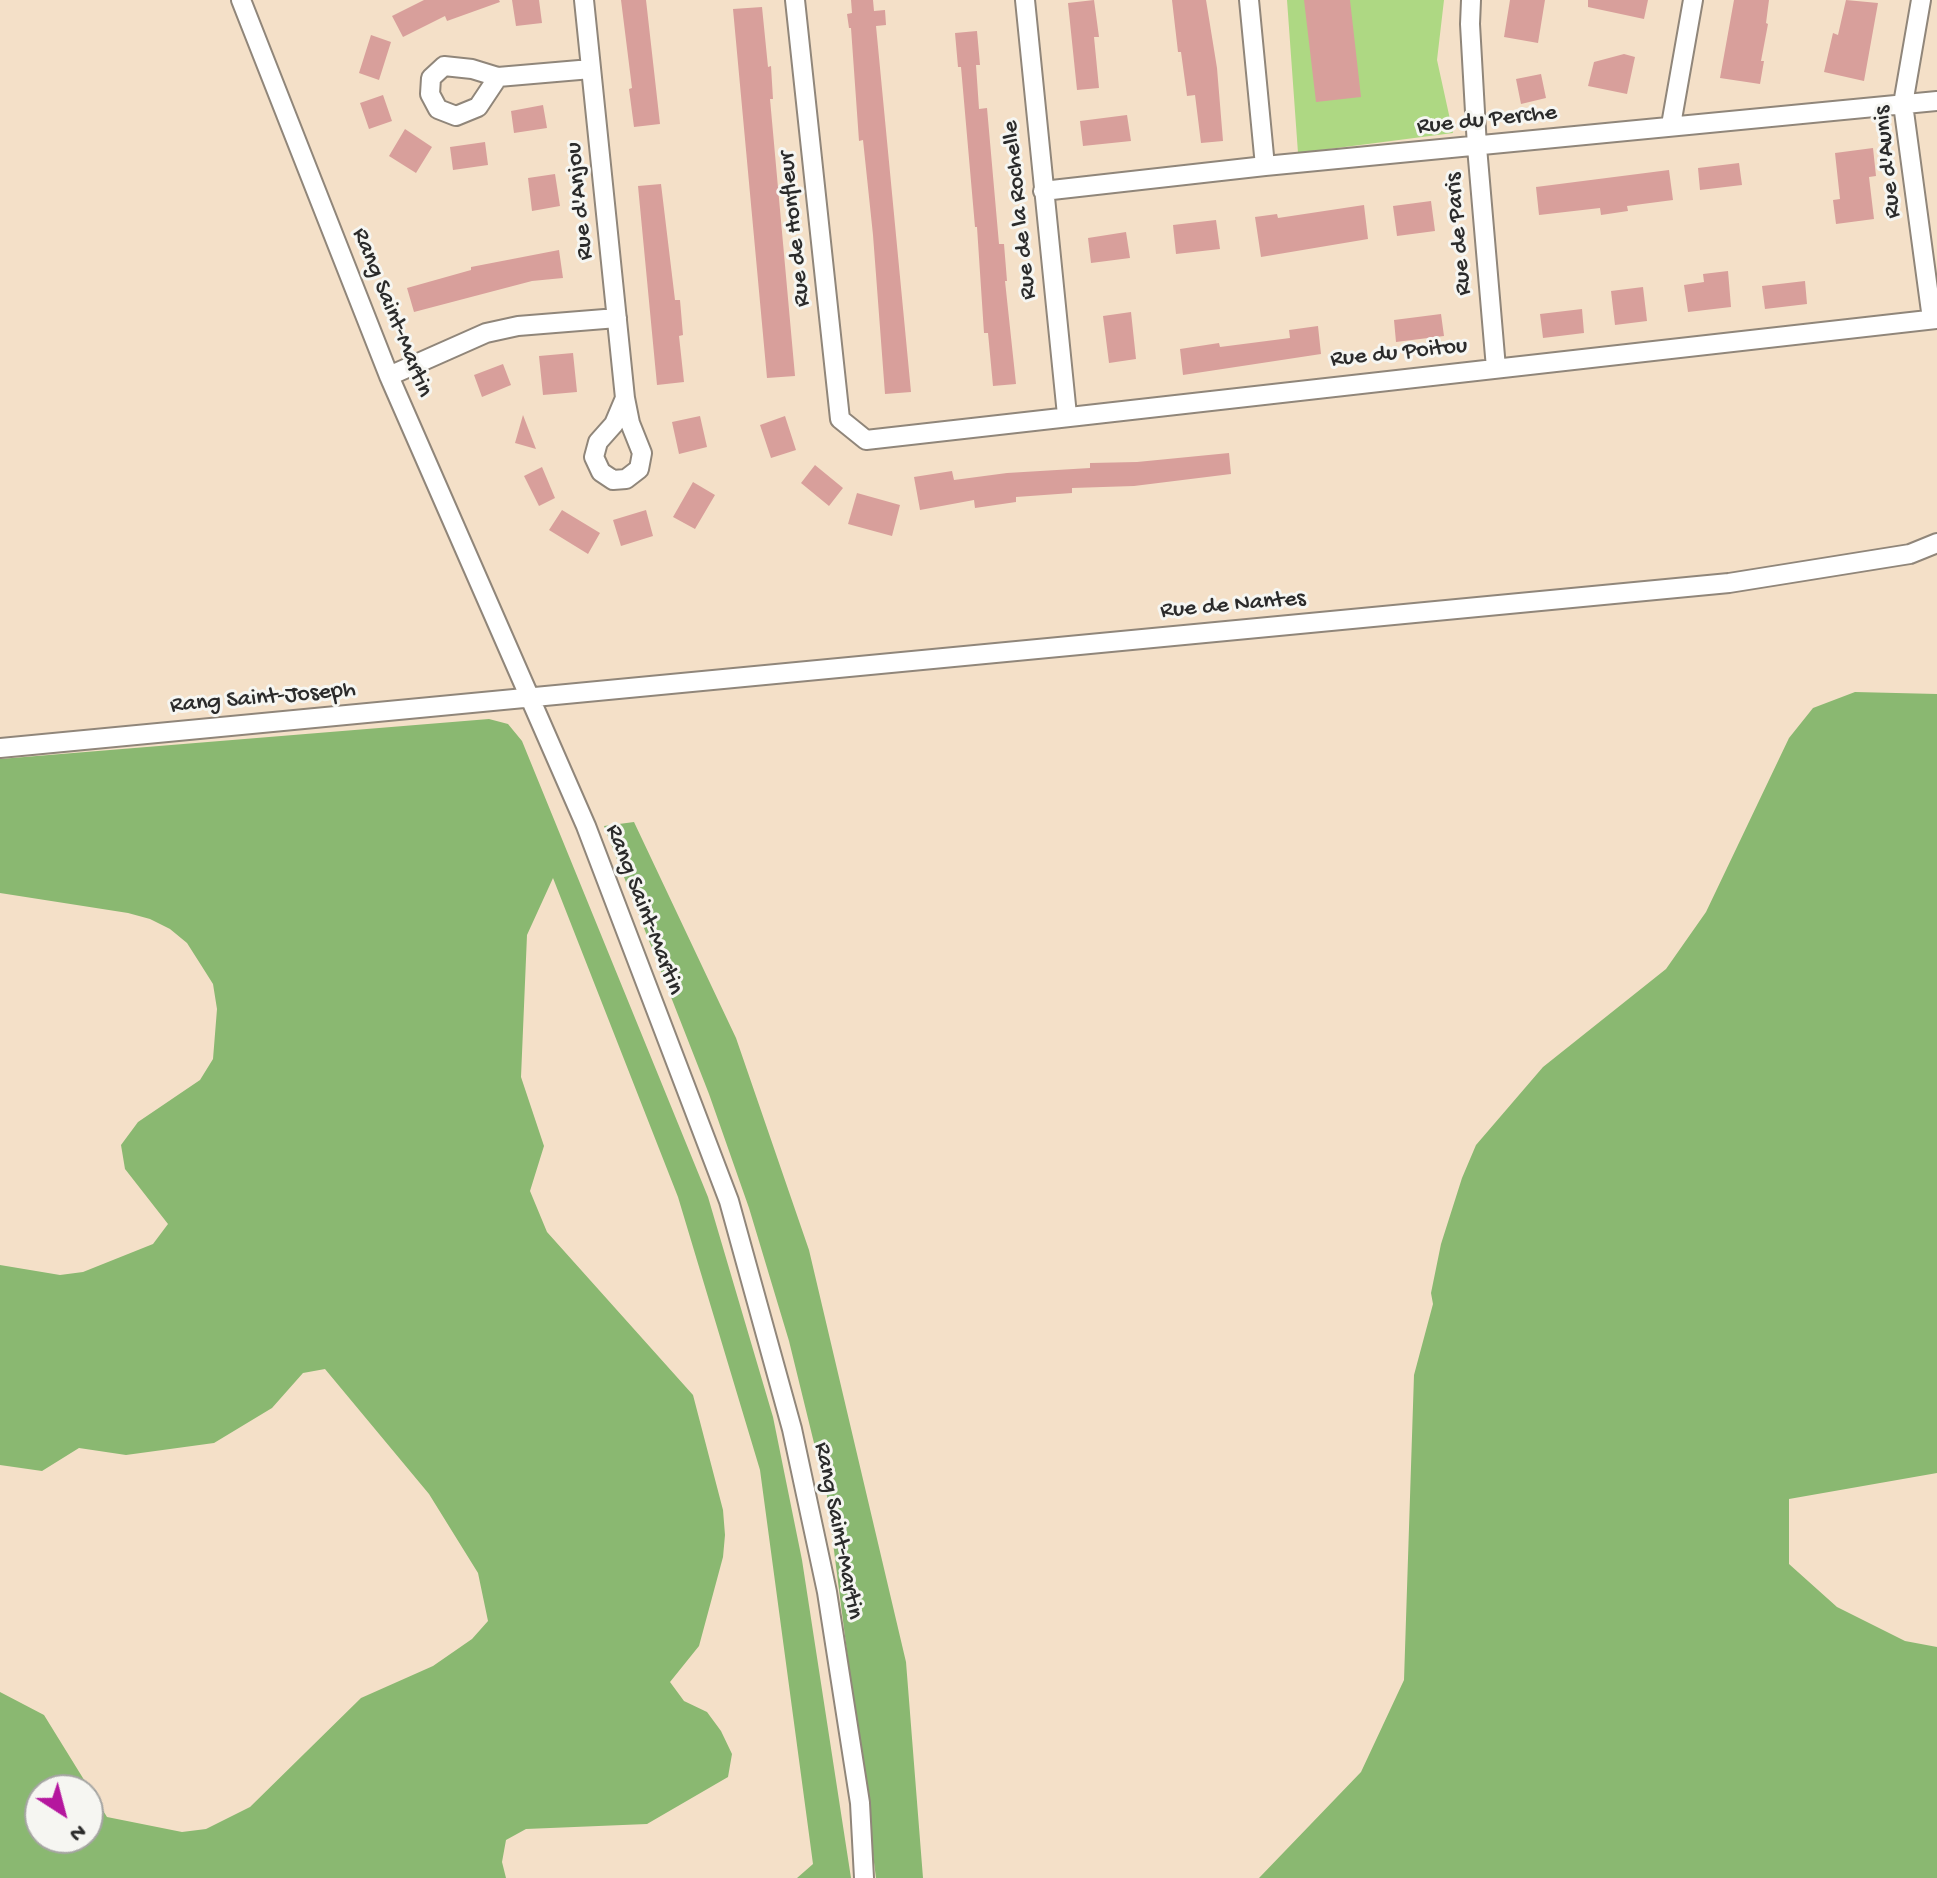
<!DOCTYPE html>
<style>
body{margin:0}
#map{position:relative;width:1937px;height:1878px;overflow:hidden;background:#f4e0c8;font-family:"Gochi Hand",sans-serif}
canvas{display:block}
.north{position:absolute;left:24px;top:1774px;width:80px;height:80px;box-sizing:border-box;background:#f6f6f2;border:2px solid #a5a5a2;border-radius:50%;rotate:144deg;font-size:22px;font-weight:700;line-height:32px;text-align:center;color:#2b2b2b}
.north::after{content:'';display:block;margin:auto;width:28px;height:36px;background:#b5179e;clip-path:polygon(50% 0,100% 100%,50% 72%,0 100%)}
</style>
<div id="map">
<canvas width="1937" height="1878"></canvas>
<div class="north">N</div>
</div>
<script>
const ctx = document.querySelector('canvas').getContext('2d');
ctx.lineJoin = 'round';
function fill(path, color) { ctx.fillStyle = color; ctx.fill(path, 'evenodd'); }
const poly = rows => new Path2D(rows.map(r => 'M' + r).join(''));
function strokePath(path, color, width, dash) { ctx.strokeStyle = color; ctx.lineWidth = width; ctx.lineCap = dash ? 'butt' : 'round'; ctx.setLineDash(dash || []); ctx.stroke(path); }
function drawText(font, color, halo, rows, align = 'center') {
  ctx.font = font + ' "Gochi Hand",sans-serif'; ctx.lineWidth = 6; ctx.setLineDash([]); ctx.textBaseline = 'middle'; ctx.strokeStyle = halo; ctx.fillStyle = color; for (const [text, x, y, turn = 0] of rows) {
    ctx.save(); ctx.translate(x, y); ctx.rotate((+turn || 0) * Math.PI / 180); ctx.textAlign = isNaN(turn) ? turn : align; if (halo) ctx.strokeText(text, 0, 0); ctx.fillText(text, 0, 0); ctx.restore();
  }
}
fill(poly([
 [1287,0,1444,0,1437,60,1453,133,1298,153]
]), '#aed883');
fill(poly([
 [1855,692,1937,694,1937,1473,1789,1499,1789,1564,1837,1607,1905,1641,1937,1647,1937,1878,1259,1878,1361,1772,1404,1680,1414,1375,1433,1304,1431,1293,1441,1244,1462,1178,1476,1145,1543,1067,1666,969,1706,912,1789,738,1813,708],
 [489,719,508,724,522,741,708,1197,773,1417,802,1560,851,1878,797,1878,813,1864,760,1470,678,1197,553,878,527,935,521,1077,544,1146,530,1191,547,1232,693,1395,723,1510,725,1535,723,1557,699,1646,670,1682,684,1701,707,1712,721,1731,732,1754,728,1777,647,1824,526,1829,506,1840,502,1862,506,1878,0,1878,0,1692,44,1715,107,1817,182,1832,206,1829,250,1807,361,1698,433,1666,472,1639,488,1621,478,1573,429,1494,325,1369,303,1373,272,1408,214,1443,126,1455,79,1448,42,1471,0,1465,0,1265,60,1275,83,1272,153,1244,168,1224,125,1169,121,1145,138,1122,200,1080,213,1059,217,1009,213,984,201,965,187,943,170,929,150,919,128,913,0,893,0,759],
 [40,1790,88,1790,88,1838,40,1838],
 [634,822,736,1038,809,1250,906,1662,923,1878,876,1878,827,1496,789,1341,749,1208,709,1094,604,826]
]), '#8ab871');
fill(poly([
 [424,0,499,0,500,2,447,21,445,16,403,37,392,16],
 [512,0,539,0,542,23,516,26],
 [621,0,646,0,660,124,634,127,629,89,632,88],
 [851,0,873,0,874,11,885,10,886,25,876,26,911,392,885,394,873,235,863,140,859,141,851,28,849,28,847,14,852,13],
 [1094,0,1099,37,1094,37,1099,88,1077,90,1068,3],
 [1172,0,1206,0,1217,68,1223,141,1201,143,1195,95,1187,96,1181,52,1178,52],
 [1304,0,1350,0,1361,97,1316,102],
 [1510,0,1545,0,1538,43,1504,37],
 [1588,0,1648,0,1644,19,1588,7],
 [1734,0,1769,0,1766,23,1768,24,1761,61,1764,61,1760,84,1720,78],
 [1846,0,1878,3,1864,81,1824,72,1833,33,1838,35],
 [762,7,768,67,771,66,773,99,770,99,795,376,767,378,733,9],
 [977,31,980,65,976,65,979,109,987,108,999,244,1004,244,1007,281,1005,281,1016,384,993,386,988,333,984,333,977,227,975,227,961,67,958,67,955,33],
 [371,35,391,42,379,80,359,73],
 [1624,54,1635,57,1627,94,1588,86,1594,62],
 [1541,74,1546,98,1521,104,1516,79],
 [383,95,392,121,369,129,360,103],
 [543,105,547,128,514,133,511,111],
 [1127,115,1131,141,1083,146,1080,121],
 [405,129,432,147,416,173,389,156],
 [485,142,488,165,453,170,450,147],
 [1873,148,1876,176,1869,177,1874,219,1836,224,1833,200,1840,199,1835,153],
 [1739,163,1742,185,1700,190,1698,168],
 [1669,170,1673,200,1627,206,1628,211,1601,215,1600,208,1539,215,1536,187],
 [555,174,560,206,532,211,528,178],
 [661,184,675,300,680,300,683,335,679,336,684,382,657,385,638,186],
 [1431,201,1435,231,1397,236,1393,206],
 [1364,205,1368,239,1261,257,1255,217,1277,214,1278,218],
 [1216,220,1220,249,1176,254,1173,225],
 [1126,232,1130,258,1091,263,1088,238],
 [559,250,563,278,532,281,414,312,407,288,471,270,471,267],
 [1728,271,1731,307,1688,312,1684,285,1704,282,1703,274],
 [1805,281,1807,304,1765,309,1762,286],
 [1643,287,1647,321,1615,325,1611,291],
 [1582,309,1584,333,1543,338,1540,314],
 [1131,312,1136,359,1109,363,1103,316],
 [1441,314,1444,336,1396,342,1394,320],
 [1318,326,1321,354,1183,375,1180,349,1219,343,1220,347,1290,338,1289,330],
 [573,353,577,392,543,395,539,356],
 [503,364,511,385,482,397,474,375],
 [523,415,536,449,515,443],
 [700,416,707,447,679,454,672,422],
 [785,416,796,450,771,458,760,425],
 [1229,453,1231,474,1134,486,1072,488,1072,493,1016,497,1016,502,975,508,974,500,920,510,914,477,952,471,954,480,1007,473,1090,468,1090,463,1137,462],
 [815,465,843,488,829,506,801,483],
 [542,467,555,498,539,506,524,476],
 [693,482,715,495,695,529,673,517],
 [857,493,900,505,892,536,848,524],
 [562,510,600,533,588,554,549,530],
 [646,510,653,536,621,546,613,520]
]), '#d89f9b');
const minor = poly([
 [241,0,389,376,586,826,729,1201,792,1429,827,1592,860,1803,864,1878],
 [584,0,625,398],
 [795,0,840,419,866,440,1937,319],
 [1025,0,1067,415],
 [1249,0,1265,166],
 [1471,0,1470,24,1477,147,1496,368],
 [1921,0,1903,104,1932,319],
 [498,77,478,107,456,116,438,109,430,94,431,78,444,66,472,69,498,77,591,69],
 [1671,125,1693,0],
 [1043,191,1265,166,1937,101],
 [389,376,486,333,518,326,617,318],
 [625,398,630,423,642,453,639,469,626,479,613,480,601,472,594,457,598,442,614,424,625,398],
 [0,748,1729,583,1910,554,1937,543]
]);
strokePath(minor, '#90867a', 22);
strokePath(minor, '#fff', 18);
drawText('24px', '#2b2b2b', '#f6f6f2', [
 ["Rue du Perche",1487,121,-6],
 ["Rue d'Aunis",1889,162,-96],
 ["Rue d'Anjou",581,201,-96],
 ["Rue de la Rochelle",1021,210,-96],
 ["Rue de Honfleur",796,229,-96],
 ["Rue de Paris",1460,234,-95],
 ["Rang Saint-Martin",391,313,68],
 ["Rue du Poitou",1399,354,-6],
 ["Rue de Nantes",1233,606,-5],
 ["Rang Saint-Joseph",263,699,-5],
 ["Rang Saint-Martin",643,910,69],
 ["Rang Saint-Martin",837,1531,79]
]);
</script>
